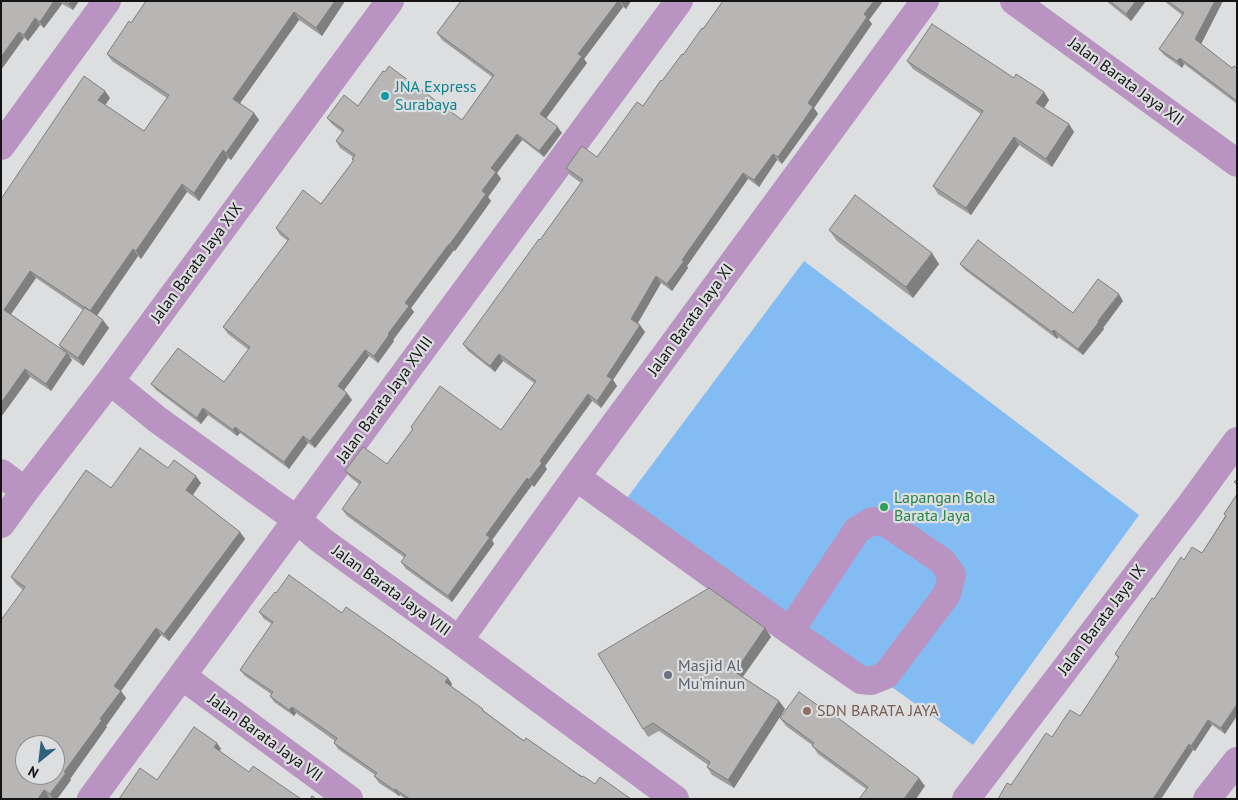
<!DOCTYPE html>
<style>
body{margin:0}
#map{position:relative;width:1238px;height:800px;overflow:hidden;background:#dddee0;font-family:"PT Sans",sans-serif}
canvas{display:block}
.frame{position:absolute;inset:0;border:2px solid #141415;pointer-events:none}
.north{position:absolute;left:15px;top:735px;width:50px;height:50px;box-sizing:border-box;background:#dddee0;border:1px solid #8d8d8f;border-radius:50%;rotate:209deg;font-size:14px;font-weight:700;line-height:20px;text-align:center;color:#141415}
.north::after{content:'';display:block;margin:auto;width:18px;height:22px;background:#2e627f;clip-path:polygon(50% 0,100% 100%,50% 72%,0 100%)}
</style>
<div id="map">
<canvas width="1238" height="800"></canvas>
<div class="frame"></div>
<div class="north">N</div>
</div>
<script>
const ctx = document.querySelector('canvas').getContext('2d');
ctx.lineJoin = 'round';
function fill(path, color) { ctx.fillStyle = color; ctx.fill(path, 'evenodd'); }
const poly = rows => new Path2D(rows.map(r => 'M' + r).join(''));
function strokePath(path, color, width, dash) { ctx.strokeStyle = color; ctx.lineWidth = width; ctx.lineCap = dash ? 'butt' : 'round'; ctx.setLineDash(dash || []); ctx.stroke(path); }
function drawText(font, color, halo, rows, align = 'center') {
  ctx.font = font + ' "PT Sans",sans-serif'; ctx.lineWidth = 4.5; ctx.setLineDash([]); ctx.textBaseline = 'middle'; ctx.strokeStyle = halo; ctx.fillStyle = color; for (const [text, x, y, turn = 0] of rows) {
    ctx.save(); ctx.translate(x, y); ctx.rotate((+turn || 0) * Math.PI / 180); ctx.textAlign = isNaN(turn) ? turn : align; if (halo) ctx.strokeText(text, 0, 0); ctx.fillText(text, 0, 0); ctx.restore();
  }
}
fill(poly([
 [804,261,1139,515,973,745,627,498]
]), '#83bcf3');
strokePath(poly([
 [1014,1,1237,163],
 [1,146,107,1],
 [110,381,158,420,297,520,321,540,459,640,675,799],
 [1,473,25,491],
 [576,477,790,631,861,680,871,681,886,675,947,594,952,575,942,561,886,523,872,521,857,530,790,631],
 [1,524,25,491,110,381,390,1],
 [459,640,576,477,925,1],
 [182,676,349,799],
 [91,799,679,1],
 [966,799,1191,504,1237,441],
 [1207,799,1237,761]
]), '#b993c1', 28);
fill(poly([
 [1,1,79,1,73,10,62,4,44,28,40,25,28,41,24,38,1,70],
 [146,1,345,1,322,36,299,20,240,103,254,113,259,120,231,160,228,158,199,201,187,192,141,259,138,256,97,316,109,328,83,366,69,356,72,360,51,391,30,377,1,417,1,199,105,91,110,98,105,105,144,131,167,98,112,61,107,54,131,23],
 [36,278,83,310,59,345,62,350,11,314],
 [461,1,631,1,626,9,623,7,584,59,587,63,546,118,562,133,561,134,544,157,522,140,497,173,501,179,488,197,491,201,455,251,454,250,411,308,414,312,393,340,394,341,378,363,369,356,344,390,352,400,315,448,308,443,289,469,240,433,237,436,208,415,201,424,156,390,151,384,224,382,249,350,228,334,223,327,288,241,280,235,276,228,321,204,353,161,352,159,353,157,340,148,336,141,342,132,332,124,327,118,358,106,462,120,492,77,442,40,437,33],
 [723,1,883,1,869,20,872,24,814,108,818,114,782,164,777,160,759,187,748,179,687,266,688,268,672,291,661,283,638,323,645,332,613,380,617,386,601,408,592,401,545,466,547,469,534,487,532,485,492,540,494,544,452,602,406,569,401,562,405,558,347,516,342,509,360,485,350,477,345,471,387,464,412,430,411,427,501,430,534,383,503,361,495,372,468,351,463,344,540,240,581,183,570,175,566,168,597,157,643,106,703,29],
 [1106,1,1146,1,1131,21],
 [1164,1,1223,1,1201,44,1232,68,1237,68,1237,104,1184,64,1182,68,1164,55,1159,49,1182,15],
 [907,61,1014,78,1044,92,1049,100,1044,108,1069,124,1074,132,1052,167,1019,145,971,215,938,194,933,186,981,114,913,69],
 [829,230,939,264,913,298,837,241],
 [960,264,1073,313,1123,301,1103,328,1104,329,1083,355,1058,337,1057,339,965,270],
 [168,468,201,483,192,495,240,532,245,539,169,641,161,635,121,691,126,698,106,726,107,727,70,779,71,780,57,799,51,799,49,797,48,799,1,799,23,590,16,584,11,577,111,488],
 [1237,494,1225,734,1212,725,1195,751,1193,750,1161,799,998,799,1011,785,1052,737,1080,716,1118,658,1115,654,1154,599,1184,560,1202,553,1225,516,1224,514],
 [276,593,342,613,448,678,452,684,451,686,524,741,595,784,631,799,405,799,400,795,399,796,379,783,374,776,375,775,338,749,334,743,335,741,296,713,294,716,274,702,270,696,271,694,245,676,240,670,272,624,264,619,259,612],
 [765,628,771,637,743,677,779,701,785,709,734,788,712,775,707,767,708,765,659,731,648,737,643,729],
 [780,718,925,786,866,789,818,754,812,745,786,726]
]), '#9d9d9c');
fill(poly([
 [54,1,60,1,62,4,44,28,40,22],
 [70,1,79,1,73,10,69,4],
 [335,1,345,1,322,36,316,28],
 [618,1,619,1,623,7,584,59,587,63,545,120,540,114,578,54],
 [622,1,631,1,626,9,621,2],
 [874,1,883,1,869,20,872,24,814,108,818,114,782,164,778,157,808,103,864,14],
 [1136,1,1146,1,1131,21,1126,14],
 [1215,1,1223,1,1200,46,1195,39],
 [294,12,299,20,238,106,233,99],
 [35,18,40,25,28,41,24,35],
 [19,32,24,38,1,70,1,57],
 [1180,58,1184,64,1182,68,1177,61],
 [105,91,110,98,104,107,98,100],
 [1044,92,1049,100,1042,111,1036,103],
 [254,113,259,120,231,160,226,153],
 [1069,124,1074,132,1052,167,1046,159],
 [557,126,562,133,561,134,544,157,539,151],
 [517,134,522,140,497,173,501,179,488,197,491,201,455,251,450,244,482,191,491,168],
 [1014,137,1019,145,971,215,966,208],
 [223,150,228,158,199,201,194,193],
 [773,154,777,160,759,187,754,180],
 [743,173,748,179,687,266,688,268,672,291,667,284,682,260],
 [182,184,187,192,141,259,136,251],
 [449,244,454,250,411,308,414,312,393,340,394,341,378,363,374,356,388,334,405,303],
 [133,249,138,256,95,318,90,311],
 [932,253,939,264,913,298,906,287],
 [30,271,36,278,9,317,4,310],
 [656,276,661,283,636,326,631,319],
 [1119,294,1123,301,1103,328,1104,329,1083,355,1078,349],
 [103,320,109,328,83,366,78,358],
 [640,325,645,332,613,380,617,386,601,408,597,401,607,376],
 [1054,330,1058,337,1057,339,1052,332],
 [365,350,369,356,342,393,338,386],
 [67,353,72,360,51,391,46,384],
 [499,354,503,361,495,372,490,366],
 [25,369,30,377,1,417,1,403],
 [347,393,352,400,315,448,310,441],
 [588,394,592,401,545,466,547,469,534,487,529,480,540,461],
 [203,408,208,415,201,424,197,418],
 [235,427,240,433,237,436,233,430],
 [303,436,308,443,289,469,284,462],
 [196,476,201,483,191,498,186,490],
 [527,478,532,485,492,540,494,544,452,602,448,596,486,535],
 [240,532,245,539,169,641,164,634],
 [156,628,161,635,121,691,126,698,106,726,107,727,70,779,71,780,57,799,53,799,50,794,64,772,100,719,114,686],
 [765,628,771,637,740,680,735,672],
 [448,678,452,684,450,688,445,682],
 [779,701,785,709,734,788,728,780],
 [1237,704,1237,716,1225,734,1221,728],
 [292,707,296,713,294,716,289,710],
 [1208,720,1212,725,1195,751,1191,746],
 [217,743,221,749,218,753,214,747],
 [1189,744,1193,750,1161,799,1153,799],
 [919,778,925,786,916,799,904,799],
 [395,789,400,795,399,796,394,790],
 [44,790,49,797,48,799,38,799]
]), '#807f7f');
const building = poly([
 [1,1,54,1,40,22,35,18,24,35,19,32,1,57,1,1],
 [64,1,70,1,69,4,64,1],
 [146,1,335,1,316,28,294,12,233,99,254,113,226,153,223,150,194,193,182,184,136,251,133,249,90,311,30,271,4,310,67,353,46,384,25,369,1,403,1,199,84,76,105,91,98,100,144,131,169,95,107,54,129,21,131,23,146,1],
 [461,1,618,1,578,54,582,56,540,114,557,126,557,128,539,151,517,134,491,168,496,172,482,191,486,194,450,244,449,244,405,303,409,306,388,334,389,335,374,356,365,350,338,386,347,393,310,441,303,436,284,462,235,427,233,430,203,408,197,418,151,384,178,348,224,382,250,347,223,327,289,239,276,228,303,190,321,204,354,160,352,159,355,155,336,141,344,130,327,118,344,95,358,106,383,71,385,72,389,66,462,120,494,75,437,33,461,1],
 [723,1,874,1,864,14,867,17,808,103,813,107,778,157,773,154,754,180,743,173,682,260,684,261,667,284,656,276,631,319,640,325,607,376,612,379,597,401,588,394,540,461,542,463,529,480,527,478,486,535,490,537,448,596,401,562,406,555,342,509,361,482,345,471,363,447,387,464,413,429,411,427,440,386,501,430,536,381,499,354,490,366,463,344,539,239,540,240,583,180,566,168,582,146,597,157,637,102,643,106,661,80,662,81,682,54,683,55,702,28,703,29,723,1],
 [1110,1,1136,1,1126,14,1110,1],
 [1168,1,1215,1,1195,39,1232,68,1234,66,1237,68,1237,101,1180,58,1177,61,1159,49,1184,13,1168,1],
 [932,24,1014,78,1016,74,1044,92,1036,103,1069,124,1046,159,1014,137,966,208,933,186,983,111,907,61,932,24],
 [855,195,932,253,906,287,829,230,855,195],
 [978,240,1073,313,1098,279,1119,294,1098,321,1099,322,1078,349,1054,330,1052,332,960,264,978,240],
 [85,307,103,320,78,358,59,345,85,307],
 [140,448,168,468,174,460,196,476,186,490,240,532,164,634,156,628,114,686,121,691,100,719,102,720,64,772,66,773,50,794,44,790,38,799,1,799,1,620,25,587,11,577,86,470,111,488,140,448],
 [25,745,55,745,55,775,25,775,25,745],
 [1237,479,1237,485,1234,482,1237,479],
 [1237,494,1237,704,1221,728,1208,720,1191,746,1189,744,1153,799,998,799,1007,783,1011,785,1046,733,1052,737,1070,710,1080,716,1119,657,1115,654,1152,598,1154,599,1181,557,1184,560,1192,547,1202,553,1226,516,1224,514,1237,494],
 [289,575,342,613,346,607,448,678,445,682,483,709,482,710,524,741,526,738,582,777,583,776,595,784,600,777,631,799,410,799,395,789,394,790,374,776,377,773,334,743,337,738,292,707,289,710,270,696,273,692,240,670,273,622,259,612,275,592,276,593,289,575],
 [709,588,765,628,735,672,779,701,728,780,707,767,710,762,653,723,643,729,598,654,709,588],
 [799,692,833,716,834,715,919,778,904,799,859,799,868,787,812,746,814,743,780,718,799,692],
 [194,727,217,743,214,747,249,772,253,766,301,799,119,799,140,768,157,780,194,727],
 [312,796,316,799,310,799,312,796]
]);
fill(building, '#b7b6b5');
strokePath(building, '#807f7f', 1);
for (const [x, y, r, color] of [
 [385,96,5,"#0f9aa8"],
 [884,507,5,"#2e9e5b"],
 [668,675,5,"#6b7280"],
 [807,711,5,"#8d6e63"]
]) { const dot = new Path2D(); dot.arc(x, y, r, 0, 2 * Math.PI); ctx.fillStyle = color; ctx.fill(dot); strokePath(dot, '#dddee0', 2); }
drawText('16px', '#141415', '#dddee0', [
 ["Jalan Barata Jaya XII",1126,82,36],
 ["Jalan Barata Jaya XIX",197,263,-54],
 ["Jalan Barata Jaya XI",691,320,-54],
 ["Jalan Barata Jaya XVIII",385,400,-54],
 ["Jalan Barata Jaya VIII",391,591,36],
 ["Jalan Barata Jaya IX",1102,620,-53],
 ["Jalan Barata Jaya VII",265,738,36]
]);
drawText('16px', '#0d838f', '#dddee0', [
 ["JNA Express",395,87],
 ["Surabaya",395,105]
], 'left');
drawText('16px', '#27864d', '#dddee0', [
 ["Lapangan Bola",894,498],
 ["Barata Jaya",894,516]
], 'left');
drawText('16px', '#5b616d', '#dddee0', [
 ["Masjid Al",678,666],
 ["Mu'minun",678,684]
], 'left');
drawText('16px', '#785e54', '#dddee0', [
 ["SDN BARATA JAYA",817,711]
], 'left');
</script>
